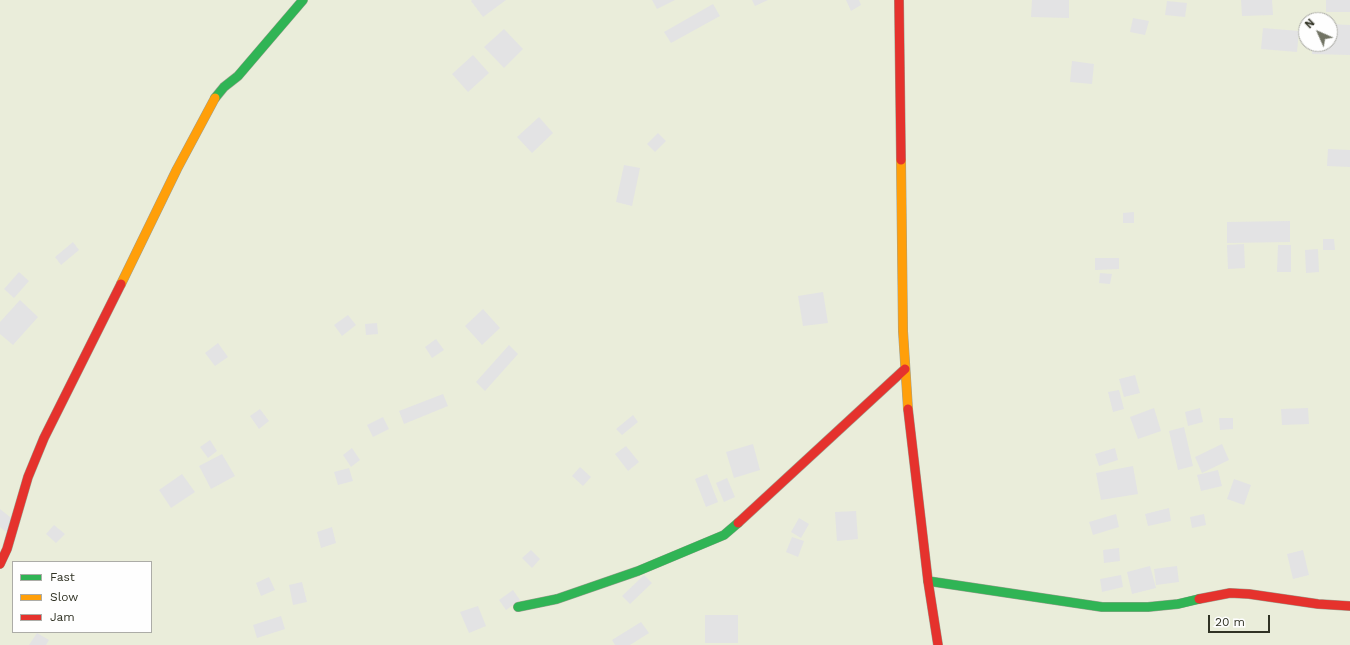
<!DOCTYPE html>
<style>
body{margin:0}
#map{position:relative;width:1350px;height:645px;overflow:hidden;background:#eaedda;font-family:"Work Sans",sans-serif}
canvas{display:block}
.legend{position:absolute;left:12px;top:561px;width:140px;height:72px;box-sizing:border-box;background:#fefefe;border:1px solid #acaca7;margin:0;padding:5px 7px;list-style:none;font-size:12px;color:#303224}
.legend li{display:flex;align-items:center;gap:8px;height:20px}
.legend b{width:20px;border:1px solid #acaca7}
.north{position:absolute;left:1298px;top:12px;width:40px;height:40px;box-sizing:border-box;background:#fefefe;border:1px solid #acaca7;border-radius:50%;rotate:315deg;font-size:11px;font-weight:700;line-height:16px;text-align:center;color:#303224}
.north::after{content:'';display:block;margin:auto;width:14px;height:18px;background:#717364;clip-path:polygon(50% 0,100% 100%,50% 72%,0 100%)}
.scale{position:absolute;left:1208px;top:615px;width:62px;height:18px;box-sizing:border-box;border:2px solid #303224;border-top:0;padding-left:5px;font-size:12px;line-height:14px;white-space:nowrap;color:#303224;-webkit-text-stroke:3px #fefefe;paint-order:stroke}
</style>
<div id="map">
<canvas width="1350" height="645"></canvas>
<ul class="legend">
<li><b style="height:5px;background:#30b455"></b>Fast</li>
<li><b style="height:5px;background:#ff9f0a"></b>Slow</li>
<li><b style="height:5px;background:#e5322d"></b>Jam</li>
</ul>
<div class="north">N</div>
<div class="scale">20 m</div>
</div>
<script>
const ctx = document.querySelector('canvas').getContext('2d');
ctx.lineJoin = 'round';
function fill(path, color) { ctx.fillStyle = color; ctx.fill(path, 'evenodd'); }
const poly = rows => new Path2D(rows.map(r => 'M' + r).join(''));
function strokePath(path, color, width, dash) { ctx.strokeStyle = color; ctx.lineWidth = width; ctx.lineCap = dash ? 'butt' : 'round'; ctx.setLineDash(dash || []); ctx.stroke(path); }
fill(poly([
 [472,0,506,0,483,17,471,1],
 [652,0,675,0,657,9],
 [752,0,768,0,755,6],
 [846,0,859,0,861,5,851,11],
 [1032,0,1069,0,1069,18,1031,17],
 [1241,0,1272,0,1273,15,1242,16],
 [1326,0,1350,0,1350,12,1326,12],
 [1167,1,1187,3,1185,17,1165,15],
 [713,4,720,16,671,43,664,32],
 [1133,18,1149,21,1145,35,1130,32],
 [1330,24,1350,25,1350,55,1312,54,1313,44,1330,44],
 [1263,28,1299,31,1297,52,1261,49],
 [504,29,523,49,504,68,484,47],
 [473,55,489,73,468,92,452,74],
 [1072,61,1094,64,1092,84,1070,82],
 [539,117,553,133,532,153,517,137],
 [658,133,666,141,655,152,647,144],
 [1328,149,1350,150,1350,167,1327,166],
 [624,165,640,168,632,206,616,202],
 [1134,212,1134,223,1123,223,1123,213],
 [1290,221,1290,242,1227,243,1227,222],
 [1323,239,1334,239,1335,250,1323,250],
 [73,242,79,250,61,265,55,257],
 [1244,244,1245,268,1228,269,1227,245],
 [1278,245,1291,245,1291,272,1277,272],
 [1318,249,1319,272,1306,273,1305,250],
 [1095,258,1119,258,1119,269,1095,270],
 [19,272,29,281,14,298,4,289],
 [1100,273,1112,274,1110,284,1099,283],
 [823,292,828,323,803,326,798,296],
 [20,300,38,317,13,345,0,334,0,322],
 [483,309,500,328,482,345,465,326],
 [348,315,356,325,342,336,334,325],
 [377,323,378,334,366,335,365,324],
 [436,339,444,350,432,358,425,347],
 [218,343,228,357,215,366,205,353],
 [509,345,518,354,485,391,476,382],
 [1135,375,1140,393,1124,397,1119,379],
 [1119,390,1124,409,1113,412,1108,392],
 [443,394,448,406,404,424,399,411],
 [1154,408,1161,431,1138,439,1130,417],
 [1200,408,1203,422,1188,426,1185,412],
 [1308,408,1309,424,1282,425,1281,409],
 [260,409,269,421,259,429,250,416],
 [633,415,638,422,622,435,616,429],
 [383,417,389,429,373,437,367,425],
 [1219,418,1233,418,1233,429,1220,430],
 [1184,427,1193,466,1178,470,1169,431],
 [210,440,217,451,208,458,200,447],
 [753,444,760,470,734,478,726,452],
 [1222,444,1229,460,1202,473,1195,457],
 [626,446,639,462,628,471,615,454],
 [352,448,360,460,351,467,343,455],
 [1115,448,1118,460,1099,466,1095,454],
 [222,454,235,476,211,489,199,466],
 [1133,466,1138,494,1101,500,1096,473],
 [580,467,591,477,583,486,572,476],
 [349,468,353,481,338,485,334,472],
 [1218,470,1222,486,1201,491,1197,475],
 [182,474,195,492,171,508,159,490],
 [707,474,718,502,706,507,695,479],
 [727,478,735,497,724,502,716,483],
 [1234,479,1251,485,1244,505,1227,499],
 [1169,508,1171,521,1148,526,1145,514],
 [0,509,15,521,6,532,0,527],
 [856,511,858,539,837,541,835,512],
 [1116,514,1119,527,1093,535,1089,522],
 [1204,514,1206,525,1192,528,1190,517],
 [799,518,809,524,801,538,791,532],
 [54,525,65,534,56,543,46,534],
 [332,527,336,543,321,548,317,532],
 [792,537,804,541,798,557,786,552],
 [1119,548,1120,561,1104,563,1103,550],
 [531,550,540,559,532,568,522,558],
 [1303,550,1309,575,1293,579,1287,554],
 [1150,566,1156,588,1132,594,1127,572],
 [1177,566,1179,582,1156,585,1154,569],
 [644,575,652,583,630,604,622,596],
 [1121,575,1123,587,1102,592,1100,579],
 [269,577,275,590,261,596,256,583],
 [302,582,307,602,293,605,289,585],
 [513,590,520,600,506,610,499,600],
 [478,606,486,626,469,633,460,612],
 [705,615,738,615,738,643,705,643],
 [281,616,285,629,257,638,253,625],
 [641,622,649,633,630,645,615,645,612,640],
 [37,633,49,640,46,645,29,645]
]), '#e3e3e4');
const fast = poly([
 [215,98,224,87,238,76,303,0],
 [928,581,1102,607,1148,607,1178,604,1199,599],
 [518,607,557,599,638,571,724,535,738,523]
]);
const slow = poly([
 [901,160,903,331,908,409],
 [121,284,177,169,215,98]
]);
const jam = poly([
 [899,0,901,160],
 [908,409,928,581,938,645],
 [738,523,905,369],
 [0,564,7,549,28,477,44,438,121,284],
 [1199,599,1230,593,1249,594,1318,604,1350,606]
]);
strokePath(fast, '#9ea091', 10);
strokePath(slow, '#9ea091', 10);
strokePath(jam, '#9ea091', 10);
strokePath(fast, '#30b455', 9);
strokePath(slow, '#ff9f0a', 9);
strokePath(jam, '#e5322d', 9);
</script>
